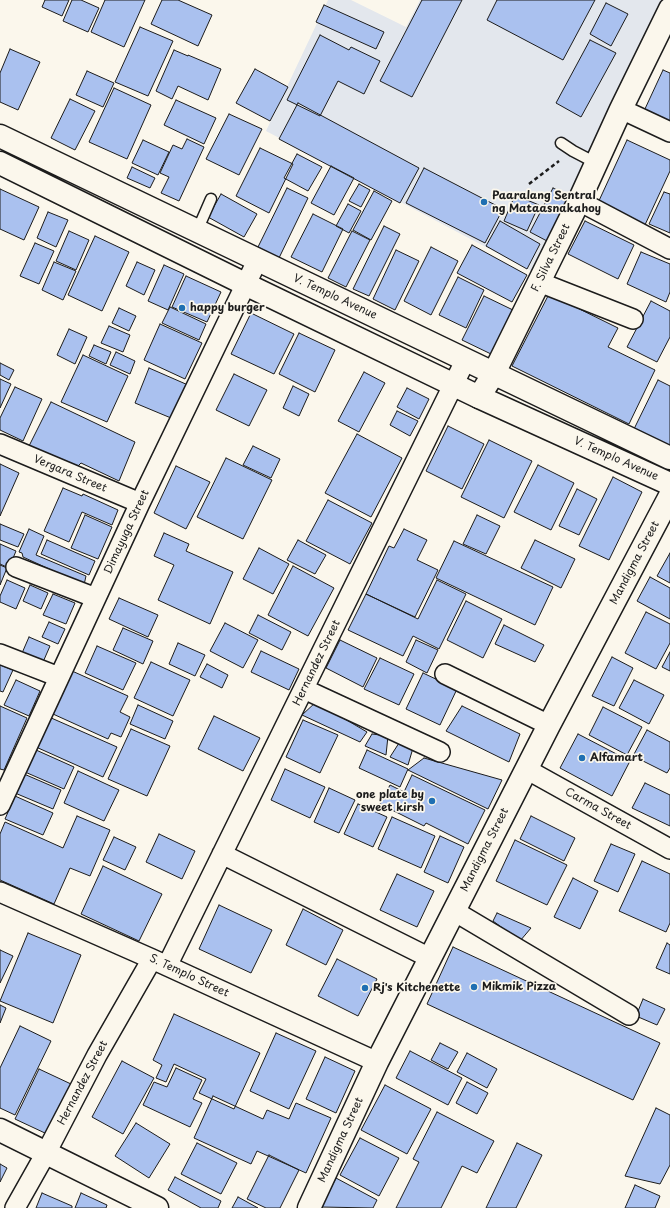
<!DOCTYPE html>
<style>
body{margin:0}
canvas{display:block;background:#fbf7ec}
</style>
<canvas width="670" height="1208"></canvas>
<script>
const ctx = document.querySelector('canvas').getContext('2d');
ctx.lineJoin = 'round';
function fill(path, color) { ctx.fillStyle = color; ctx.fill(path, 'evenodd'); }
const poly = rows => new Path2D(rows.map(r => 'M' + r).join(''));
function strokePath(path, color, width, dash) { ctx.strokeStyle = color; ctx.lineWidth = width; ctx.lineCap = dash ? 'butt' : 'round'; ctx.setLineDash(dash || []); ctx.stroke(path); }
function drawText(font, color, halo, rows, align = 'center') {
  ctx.font = font + ' "Playpen Sans",sans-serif'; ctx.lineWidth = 3.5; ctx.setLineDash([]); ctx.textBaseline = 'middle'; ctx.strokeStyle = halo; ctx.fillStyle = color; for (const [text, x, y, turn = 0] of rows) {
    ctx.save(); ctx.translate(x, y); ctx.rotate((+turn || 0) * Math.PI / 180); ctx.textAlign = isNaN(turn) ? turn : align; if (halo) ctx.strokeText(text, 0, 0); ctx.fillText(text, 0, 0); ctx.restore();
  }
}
fill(poly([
 [328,0,351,0,406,27,420,0,668,0,533,272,266,131]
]), '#e3e7ed');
const building = poly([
 [45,0,69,0,62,16,42,7,45,0],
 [72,0,81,0,99,8,88,32,63,21,72,0],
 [105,0,145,0,124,47,91,32,105,0],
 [162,0,178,0,212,15,198,46,151,24,162,0],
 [422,0,462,0,412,97,380,81,422,0],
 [497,0,595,0,563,60,487,20,497,0],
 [606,3,628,14,611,46,590,34,606,3],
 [324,5,384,32,376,49,316,22,324,5],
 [140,27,173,41,148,96,115,82,140,27],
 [320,35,349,50,351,47,380,61,364,94,338,81,320,116,287,100,320,35],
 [590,40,616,53,581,117,556,103,590,40],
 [10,49,40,62,18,110,0,102,0,73,10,49],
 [174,50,188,56,188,55,221,69,208,100,178,86,172,99,156,91,174,50],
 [255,69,288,87,270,121,236,103,255,69],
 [663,70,670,73,670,123,644,111,663,70],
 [87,71,114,83,103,107,76,95,87,71],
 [114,88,151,105,127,159,89,142,114,88],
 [70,99,95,111,75,150,51,138,70,99],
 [176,100,216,118,204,144,164,125,176,100],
 [298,103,419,168,400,203,279,139,298,103],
 [229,114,262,129,239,175,206,159,229,114],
 [187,139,204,147,179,201,161,193,169,177,160,173,173,145,182,149,187,139],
 [143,140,169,152,158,175,132,163,143,140],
 [627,140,670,160,670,171,644,227,597,205,627,140],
 [260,148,293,164,269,213,236,196,260,148],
 [297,154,322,167,308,191,284,178,297,154],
 [331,166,354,178,334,215,311,203,331,166],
 [132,167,155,178,150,188,127,178,132,167],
 [424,168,503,209,485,243,406,203,424,168],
 [359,184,370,190,361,207,349,201,359,184],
 [287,188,308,198,279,258,258,247,287,188],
 [553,188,569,196,547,241,530,232,553,188],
 [0,189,39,207,24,240,0,229,0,189],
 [374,191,392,201,371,240,353,230,374,191],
 [664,192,670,194,670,233,649,224,664,192],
 [221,194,257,214,244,237,208,217,221,194],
 [515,195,539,205,527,231,504,221,515,195],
 [348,204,361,211,349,233,336,226,348,204],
 [48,212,68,220,56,247,37,238,48,212],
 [313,214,343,229,322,272,291,257,313,214],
 [500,221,540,244,527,269,486,246,500,221],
 [585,221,634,245,618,279,568,254,585,221],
 [384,226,400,234,369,296,353,289,384,226],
 [69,231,89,240,76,270,56,261,69,231],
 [352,231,370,240,346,287,328,278,352,231],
 [95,236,129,252,102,311,68,295,95,236],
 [35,243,54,251,39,284,20,276,35,243],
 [472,245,527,275,512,302,457,273,472,245],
 [431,247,458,261,431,315,404,301,431,247],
 [396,250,419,261,395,310,373,299,396,250],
 [641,252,670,264,670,292,666,302,627,284,641,252],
 [54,262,76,271,63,300,42,290,54,262],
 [137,262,155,270,144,295,126,286,137,262],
 [164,265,184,274,168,310,148,301,164,265],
 [186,276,221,292,207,322,172,307,186,276],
 [458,277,484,290,466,328,439,315,458,277],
 [549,294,618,328,608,347,655,370,629,424,512,366,549,294],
 [484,296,513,310,491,354,462,340,484,296],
 [651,301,670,311,670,337,657,362,627,347,651,301],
 [170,307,206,324,199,340,162,323,170,307],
 [119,308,136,316,129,331,112,323,119,308],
 [251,313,294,334,274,374,231,354,251,313],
 [160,324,202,343,185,379,144,360,160,324],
 [109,326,130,335,123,352,101,343,109,326],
 [69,329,87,337,75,364,57,355,69,329],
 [299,333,335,350,315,392,279,374,299,333],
 [94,345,111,352,106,364,89,356,94,345],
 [116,352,135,361,130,374,110,365,116,352],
 [83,355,128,376,107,422,61,402,83,355],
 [0,363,14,370,9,380,0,375,0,363],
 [149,368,188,385,171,418,135,403,149,368],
 [364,372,385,383,359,432,338,421,364,372],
 [234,374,267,390,249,426,216,410,234,374],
 [0,379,11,384,0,408,0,379],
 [658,380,670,386,670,447,634,429,658,380],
 [293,386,309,394,299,416,283,408,293,386],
 [15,387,42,399,23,441,0,430,0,418,15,387],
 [407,388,429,399,419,419,397,407,407,388],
 [51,402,135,442,119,481,81,463,76,468,27,450,51,402],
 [397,411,418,421,410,436,390,425,397,411],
 [448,426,484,444,462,489,426,471,448,426],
 [357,434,402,458,371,517,325,493,357,434],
 [489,440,532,461,504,518,461,497,489,440],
 [253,446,280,459,271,478,243,465,253,446],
 [226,458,272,480,243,539,197,517,226,458],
 [0,464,19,473,0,516,0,464],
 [538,465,574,483,551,530,514,512,538,465],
 [176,466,210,482,186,529,154,513,176,466],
 [613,477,642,492,609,560,579,546,613,477],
 [63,488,82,496,83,494,118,510,112,525,82,512,69,542,44,531,63,488],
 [577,489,597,499,579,535,559,526,577,489],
 [328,500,372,523,350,564,306,541,328,500],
 [85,515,112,527,98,559,71,548,85,515],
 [477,515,500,526,486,554,463,544,477,515],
 [0,524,24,534,18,547,0,540,0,524],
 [29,529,44,536,36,555,86,576,84,585,23,557,22,553,19,552,29,529],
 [404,529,427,540,417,560,438,570,415,617,366,594,389,546,394,548,404,529],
 [164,533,189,544,186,551,233,572,210,624,158,600,174,565,154,556,164,533],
 [47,540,95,561,89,575,41,554,47,540],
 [298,540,326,555,315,574,287,560,298,540],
 [535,540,575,559,561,588,521,568,535,540],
 [454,541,553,587,535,625,436,578,454,541],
 [0,544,16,551,9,568,0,564,0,544],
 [259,548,289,564,273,594,243,579,259,548],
 [670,553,670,583,657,576,670,553],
 [0,565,7,568,0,585,0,565],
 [293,566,334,588,308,636,268,615,293,566],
 [650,577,670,588,670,619,637,601,650,577],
 [7,580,25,588,16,609,0,602,0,596,7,580],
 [437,580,466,594,439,649,413,636,403,656,348,630,366,594,418,619,437,580],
 [30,585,48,593,41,609,23,601,30,585],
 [53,594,75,603,66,624,43,615,53,594],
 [119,598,158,615,148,637,109,619,119,598],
 [466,601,502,619,483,658,447,640,466,601],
 [646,612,670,624,670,643,656,669,625,653,646,612],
 [258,615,291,632,282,650,249,633,258,615],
 [49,622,65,629,58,644,42,637,49,622],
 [225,623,258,640,243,668,210,651,225,623],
 [504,625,544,645,535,662,495,644,504,625],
 [123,628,153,641,143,664,113,650,123,628],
 [29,637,50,646,40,669,19,660,29,637],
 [340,640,377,658,363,687,326,668,340,640],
 [416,640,438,650,427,673,406,662,416,640],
 [178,643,205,655,195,676,169,664,178,643],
 [97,646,136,663,123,690,85,673,97,646],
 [261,651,299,669,289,690,251,672,261,651],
 [670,652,670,671,662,667,670,652],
 [612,657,633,668,614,706,592,696,612,657],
 [380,658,414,674,399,705,364,689,380,658],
 [151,662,190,680,173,716,134,698,151,662],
 [207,664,228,675,222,688,200,677,207,664],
 [0,665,13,670,3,692,0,691,0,665],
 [72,671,128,696,120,712,130,717,121,737,111,733,108,739,53,714,72,671],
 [423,673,457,689,440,725,406,709,423,673],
 [16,680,40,691,29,716,4,705,16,680],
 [634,680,664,695,649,724,619,708,634,680],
 [316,702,367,732,360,742,302,715,316,702],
 [138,705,173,721,165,739,130,724,138,705],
 [0,706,27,718,4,770,0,769,0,706],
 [462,706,520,734,509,762,446,731,462,706],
 [603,707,642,727,627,755,589,735,603,707],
 [214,716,260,738,243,771,198,749,214,716],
 [49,717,117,747,103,777,36,747,49,717],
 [303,720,338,735,320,773,286,757,303,720],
 [131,729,170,746,147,796,108,779,131,729],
 [647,730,670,742,670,768,667,773,633,756,647,730],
 [372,734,388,736,386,755,365,746,372,734],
 [578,734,630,761,612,796,560,768,578,734],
 [399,743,413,748,408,765,390,757,399,743],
 [36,750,74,767,64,789,25,772,36,750],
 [367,750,408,769,400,787,359,768,367,750],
 [424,758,502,780,488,809,408,770,424,758],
 [285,769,325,787,310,818,271,800,285,769],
 [78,771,119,790,104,821,64,803,78,771],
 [24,774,61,790,53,809,15,793,24,774],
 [412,775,485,810,468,844,426,823,424,826,380,804,390,785,404,792,412,775],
 [645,783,670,795,670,826,632,808,645,783],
 [329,788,355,800,339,833,314,822,329,788],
 [15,796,53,813,43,835,5,819,15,796],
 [358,804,387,817,373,847,344,834,358,804],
 [77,816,110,830,90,876,70,868,54,904,0,880,0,834,5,822,63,848,77,816],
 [531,816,575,838,564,861,520,839,531,816],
 [392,817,435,836,421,868,378,849,392,817],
 [159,834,195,851,182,879,146,862,159,834],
 [440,836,464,847,448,883,424,872,440,836],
 [114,837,136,847,125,870,103,860,114,837],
 [515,840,567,865,547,905,496,881,515,840],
 [611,844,635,854,618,892,594,881,611,844],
 [642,861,670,874,670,923,666,932,619,911,642,861],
 [103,866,162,894,139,941,81,914,103,866],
 [397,874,434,891,417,927,380,910,397,874],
 [573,878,598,891,580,929,554,917,573,878],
 [219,905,272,930,251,973,199,949,219,905],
 [303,909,343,930,326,965,286,945,303,909],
 [497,913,531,928,520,941,493,921,497,913],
 [28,933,81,955,53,1023,0,1001,28,933],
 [667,943,670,945,670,974,656,968,667,943],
 [453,947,660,1043,633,1100,427,1004,453,947],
 [0,950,13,956,0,983,0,950],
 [337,959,377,979,358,1016,318,996,337,959],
 [643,999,665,1009,657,1025,636,1016,643,999],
 [0,1005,6,1008,0,1023,0,1005],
 [174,1014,260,1053,234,1109,199,1093,206,1079,174,1064,166,1082,156,1078,162,1065,153,1060,174,1014],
 [20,1026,51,1041,15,1115,0,1108,0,1068,20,1026],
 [276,1033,316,1051,289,1109,250,1091,276,1033],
 [440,1043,458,1052,448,1069,431,1060,440,1043],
 [410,1051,462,1078,448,1105,396,1078,410,1051],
 [467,1053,497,1069,487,1088,457,1072,467,1053],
 [325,1057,355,1071,336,1113,306,1099,325,1057],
 [122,1061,154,1078,123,1134,92,1117,122,1061],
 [176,1068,202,1080,193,1099,202,1103,190,1127,143,1105,154,1082,167,1087,176,1068],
 [39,1069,71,1084,47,1134,15,1119,39,1069],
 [467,1082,488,1093,477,1114,456,1103,467,1082],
 [385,1085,431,1109,407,1154,361,1130,385,1085],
 [213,1096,263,1119,267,1110,289,1119,296,1103,331,1118,306,1173,257,1151,251,1164,194,1138,213,1096],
 [656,1108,670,1115,670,1165,660,1184,625,1176,656,1108],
 [437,1112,494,1141,477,1173,462,1166,441,1208,396,1208,419,1162,413,1159,437,1112],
 [136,1123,170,1144,149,1178,115,1156,136,1123],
 [360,1138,399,1158,379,1196,340,1175,360,1138],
 [197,1143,237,1163,221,1194,181,1174,197,1143],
 [517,1143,542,1155,516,1208,486,1208,517,1143],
 [269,1155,299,1170,280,1208,266,1208,247,1199,269,1155],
 [0,1164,7,1168,0,1182,0,1164],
 [175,1177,221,1201,218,1208,201,1208,168,1190,175,1177],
 [336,1178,377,1200,373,1208,321,1207,336,1178],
 [635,1185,660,1196,655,1208,625,1208,635,1185],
 [42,1193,72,1206,72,1208,36,1208,42,1193],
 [81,1193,107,1205,106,1208,75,1208,81,1193],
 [238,1197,258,1208,232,1208,238,1197]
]);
fill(building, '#aac1ef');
strokePath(building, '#1c1c1c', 1);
const service = poly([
 [561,143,573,151,596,163],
 [197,231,211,199]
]);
const minor = poly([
 [621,109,670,132],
 [579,201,670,249],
 [539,282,633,319],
 [0,444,140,503],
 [16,567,96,598],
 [0,654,59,677],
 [445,674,549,725],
 [304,689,440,752],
 [526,769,670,849],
 [0,805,140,503,257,261],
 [222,854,430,958],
 [0,892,152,959,377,1062],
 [454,911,629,1015],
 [167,966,466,359],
 [15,1208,46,1153,97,1055,152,959]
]);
const tertiary = poly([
 [479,397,494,373,539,282,579,201,621,109,670,9]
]);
const secondary = poly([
 [0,136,670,458],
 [0,163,245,284,479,397,670,484],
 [0,1130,157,1208],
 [309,1208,377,1062,549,725,670,496]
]);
strokePath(service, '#1c1c1c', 13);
strokePath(minor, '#1c1c1c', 22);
strokePath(tertiary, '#1c1c1c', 25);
strokePath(secondary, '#1c1c1c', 25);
strokePath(poly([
 [529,184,559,161]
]), '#1c1c1c', 2.5, [4, 3]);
strokePath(service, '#fbf7ec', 10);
strokePath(minor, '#fbf7ec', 19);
strokePath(tertiary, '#fbf7ec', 22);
strokePath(secondary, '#fbf7ec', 22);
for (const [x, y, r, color] of [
 [484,202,4,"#1f6fb2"],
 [182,308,4,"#1f6fb2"],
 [582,758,4,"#1f6fb2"],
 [432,801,4,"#1f6fb2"],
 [474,987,4,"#1f6fb2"],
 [365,988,4,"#1f6fb2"]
]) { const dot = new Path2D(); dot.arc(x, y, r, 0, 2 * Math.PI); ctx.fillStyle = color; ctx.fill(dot); strokePath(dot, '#fbf7ec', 1.5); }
drawText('bold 11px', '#1c1c1c', '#fbf7ec', [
 ["Paaralang Sentral",492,196],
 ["ng Mataasnakahoy",492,209],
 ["happy burger",190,308],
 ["Alfamart",590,758],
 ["one plate by",424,795,"right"],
 ["sweet kirsh",424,808,"right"],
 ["Mikmik Pizza",482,987],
 ["Rj's Kitchenette",373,988]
], 'left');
drawText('11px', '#1c1c1c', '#fbf7ec', [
 ["F. Silva Street",551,258,-64],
 ["V. Templo Avenue",335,297,25],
 ["V. Templo Avenue",616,459,24],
 ["Vergara Street",70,474,23],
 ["Dimayuga Street",127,532,-65],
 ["Mandigma Street",635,563,-62],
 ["Hernandez Street",317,663,-64],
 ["Carma Street",598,809,29],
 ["Mandigma Street",485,850,-63],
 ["S. Templo Street",189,976,25],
 ["Hernandez Street",83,1083,-62],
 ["Mandigma Street",341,1140,-65]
]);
</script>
